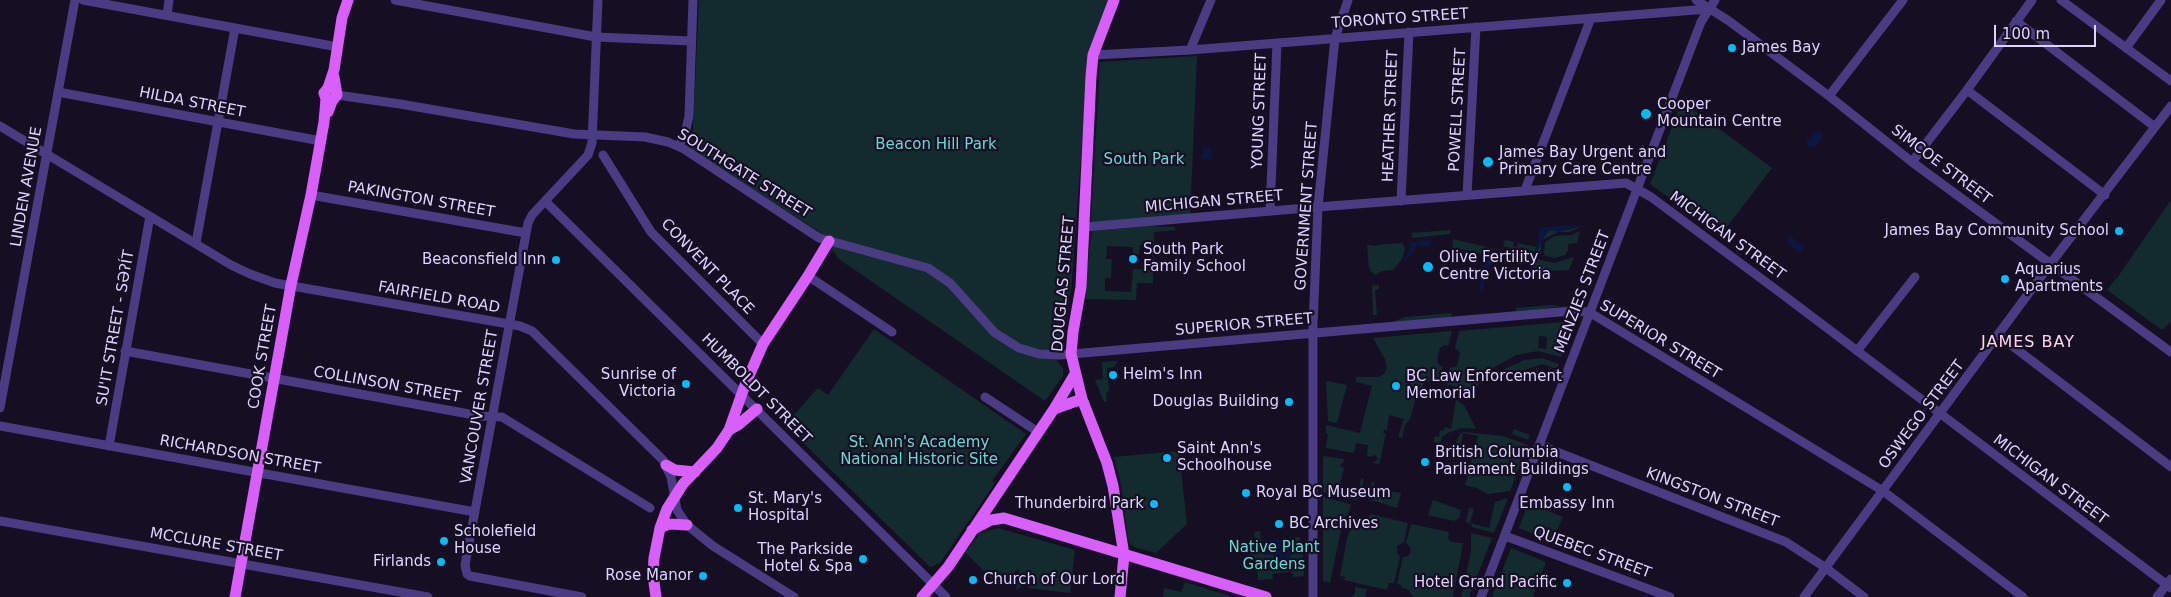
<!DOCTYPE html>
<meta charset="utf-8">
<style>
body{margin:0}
#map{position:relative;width:2171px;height:597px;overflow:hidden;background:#160f24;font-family:"DejaVu Sans",sans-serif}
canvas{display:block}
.scale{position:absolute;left:1994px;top:25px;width:102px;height:22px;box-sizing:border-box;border:2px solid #dfd4fe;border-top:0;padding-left:6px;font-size:15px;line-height:18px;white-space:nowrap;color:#dfd4fe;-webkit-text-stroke:4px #160f24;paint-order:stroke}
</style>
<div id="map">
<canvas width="2171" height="597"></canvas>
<div class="scale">100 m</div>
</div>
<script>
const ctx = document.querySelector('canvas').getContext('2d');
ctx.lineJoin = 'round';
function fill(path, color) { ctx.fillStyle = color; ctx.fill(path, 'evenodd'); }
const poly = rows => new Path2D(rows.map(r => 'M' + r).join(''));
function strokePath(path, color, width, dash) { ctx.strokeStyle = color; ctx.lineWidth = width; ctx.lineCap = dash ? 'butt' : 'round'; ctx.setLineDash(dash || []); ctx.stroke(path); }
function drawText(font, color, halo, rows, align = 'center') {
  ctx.font = font + ' "DejaVu Sans",sans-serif'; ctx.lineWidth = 4.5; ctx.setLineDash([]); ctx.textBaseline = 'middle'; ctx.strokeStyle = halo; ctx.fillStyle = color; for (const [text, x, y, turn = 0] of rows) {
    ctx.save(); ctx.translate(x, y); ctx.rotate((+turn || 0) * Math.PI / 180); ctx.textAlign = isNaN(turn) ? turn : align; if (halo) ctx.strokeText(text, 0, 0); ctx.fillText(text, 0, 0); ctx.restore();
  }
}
fill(poly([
 [699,0,1109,0,1085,101,1071,291,1057,361,1063,368,1063,376,1045,401,839,259,818,231,692,149],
 [1197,56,1190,216,1091,223,1100,62],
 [1682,101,1772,168,1720,236,1650,184],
 [2171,200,2171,322,2162,330,2107,290,2116,278,2119,280,2117,278],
 [1148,226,1174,227,1176,230,1154,232,1153,283,1137,283,1136,300,1083,299,1092,231],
 [1140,245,1153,245,1152,270,1133,269,1131,292,1105,291,1105,278,1111,278,1112,259,1106,259,1107,246,1133,247,1133,254,1139,254],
 [1582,226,1570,232,1558,232,1542,240,1550,229,1558,232],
 [1451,230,1450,234,1412,238,1412,233],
 [1580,231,1577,243,1568,244,1568,252,1566,252,1566,255,1554,258,1544,255,1545,242,1555,236,1571,235],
 [1453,239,1495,249,1483,254,1460,249,1451,258],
 [1505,240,1514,242,1513,246,1517,247,1518,243,1536,247,1535,252,1541,241,1541,250,1537,254,1503,246],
 [1402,243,1405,249,1402,259,1393,270,1382,271,1376,275,1371,272,1369,268,1367,245,1377,246,1377,245],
 [1574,257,1569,270,1531,272,1532,258,1554,263],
 [1379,285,1379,289,1375,290,1377,315,1373,315,1372,286],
 [1550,305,1561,306,1536,310,1516,311,1516,308],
 [1452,313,1451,319,1393,322,1405,317],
 [1576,321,1572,333,1560,329,1556,340,1566,344,1561,357,1538,351,1516,355,1493,368,1472,392,1446,384,1450,368,1457,366,1460,353,1455,348,1459,331],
 [1539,336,1547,337,1546,349,1538,348],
 [874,329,1026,434,992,481,995,483,940,563,930,567,785,425,818,388,828,395],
 [1452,331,1448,346,1445,345,1440,348,1437,361,1440,366,1443,367,1439,382,1429,381,1424,383,1416,398,1410,419,1405,425,1402,438,1398,437,1404,419,1389,415,1387,430,1384,430,1383,433,1386,434,1379,464,1372,463,1378,460,1376,455,1369,457,1367,455,1368,445,1356,443,1354,453,1326,448,1328,434,1326,433,1326,425,1360,433,1372,386,1356,382,1356,377,1378,377,1384,374,1387,368,1385,359,1373,338],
 [1542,358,1559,364,1557,369,1542,364,1506,377,1497,377,1498,372,1524,360],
 [1118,361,1114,367,1107,368,1109,390,1106,394,1107,402,1104,402,1095,380,1103,379,1102,362],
 [1326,381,1347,385,1337,423,1328,421],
 [1456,400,1464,405,1476,429,1461,428,1450,432,1442,437,1440,446,1453,449,1460,434,1464,432,1503,436,1528,445,1510,491,1488,494,1477,488,1465,485,1478,436,1463,433,1460,452,1439,447,1440,444,1434,442,1435,436,1439,437,1440,430,1443,431,1445,427,1451,429],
 [1514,429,1530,435,1528,440,1512,434],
 [1179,451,1187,524,1156,553,1134,547,1130,544,1128,539,1121,485,1114,457],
 [1323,456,1345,459,1340,466,1344,468,1338,493,1357,497,1361,479,1364,479,1359,498,1355,500,1323,492],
 [1372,482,1375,482,1372,489,1401,493,1397,508,1368,499],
 [1323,497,1350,504,1351,506,1342,525,1330,583,1323,581],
 [1508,498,1494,533,1472,527,1471,524,1466,522,1469,508,1474,509,1470,523,1489,528,1495,502],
 [1433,500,1461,510,1459,518,1454,521,1428,515],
 [1529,501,1540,505,1540,508,1563,517,1556,533,1559,534,1555,542,1519,528],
 [1370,514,1408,523,1404,542,1397,546,1397,553,1400,557,1394,583,1389,583,1387,590,1344,580,1345,577,1340,576,1347,539,1354,518,1364,522,1368,520],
 [1411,524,1449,532,1448,538,1451,542,1463,543,1453,597,1413,597,1408,589,1402,588,1401,585,1397,584,1403,557,1408,556,1411,552,1410,547,1406,543],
 [998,528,1075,550,1070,593,1029,588,1026,583,1016,590,1019,569,997,584,965,552,980,534],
 [1260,531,1261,541,1300,537,1299,551,1303,551,1304,576,1293,577,1292,572,1289,572,1272,574,1273,579,1258,580,1256,559,1251,559,1250,554,1257,553,1254,532],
 [1471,533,1492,538,1469,597,1461,597,1471,552],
 [1511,548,1546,562,1533,597,1492,597],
 [1185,582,1233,597,1163,597,1164,588,1181,592],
 [1355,587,1367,589,1365,597,1352,597,1355,593]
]), '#132b2e');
fill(poly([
 [1817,131,1822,132,1823,137,1815,147,1809,147,1806,142],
 [1203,147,1211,147,1211,159,1202,159],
 [1583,224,1558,232,1550,230,1546,232,1538,250,1536,250,1541,228],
 [1790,236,1804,247,1800,253,1786,242],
 [1432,240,1428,247,1416,245,1415,251,1404,260,1411,245,1410,242],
 [1496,250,1482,290,1479,290,1485,260],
 [1289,538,1289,547,1293,553,1287,560,1281,560,1278,556,1262,554,1261,541]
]), '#0c1741');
strokePath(poly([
 [83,0,338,47],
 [395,0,596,37,691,41],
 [1696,0,1729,21,1829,96,1912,162,2171,352],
 [2061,0,2171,81],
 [167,15,169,0],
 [2016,21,2155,127],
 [2126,48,2161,0],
 [1190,50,1211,0],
 [1093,55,1190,50,1708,9],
 [1967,90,2105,195],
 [58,92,321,141],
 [337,95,400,104,574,134,645,137,668,142,684,149,819,238,928,268,950,283,995,333,1019,348,1039,354,1060,355,1571,311,1589,312,1883,491,2023,597],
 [1829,96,1903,0],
 [0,126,231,265,250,274,275,283,520,326,532,331,663,460,671,477,677,510,687,525,713,546,794,597],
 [679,146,685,133,689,116,693,0],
 [603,155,651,232,763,344],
 [1912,162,1967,90,2032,0],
 [1525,190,1591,18],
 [311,195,526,233],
 [1467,195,1476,27],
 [545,201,946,597],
 [1401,201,1409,32],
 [1270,211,1277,43],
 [1085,227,1318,207,1626,183,1651,197,1782,294,2171,588],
 [196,243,235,28],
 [808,276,892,332],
 [1998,335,2171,467],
 [125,351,480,416,502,417,650,508],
 [1857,351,1915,277],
 [985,397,1038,432],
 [0,408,75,0],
 [0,426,475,512],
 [1539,445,1786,542,1826,568,1864,597],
 [109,446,150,216],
 [0,521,428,597],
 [1505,536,1670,597],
 [582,597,470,576,467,574,465,565,528,223,532,215,588,155,592,143,598,0],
 [1313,597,1313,325,1318,207,1335,38,1348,0],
 [1481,597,1701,22,1715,0],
 [1804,597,2051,263,2171,106],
 [2157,597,2171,579]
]), '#493c82', 9);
strokePath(poly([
 [1114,0,1093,55,1091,76,1081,287,1073,332,1071,354,1082,399,1107,463,1113,486,1124,555,1120,597],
 [328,112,332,101,337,95,334,77],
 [1054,409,1082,399],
 [729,430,738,425,757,409],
 [666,465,675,470,695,472],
 [660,528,669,524,687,525],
 [972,530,991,520,1004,518,1266,597],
 [235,597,291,285,311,195,324,122,326,99,324,93,328,88,334,70,342,18,348,0],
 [656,597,653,575,654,558,660,528,667,509,683,484,717,448,729,430,745,385,763,344,808,276,829,241],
 [922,597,948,567,1054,409,1075,374]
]), '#d85ffa', 11);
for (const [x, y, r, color] of [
 [1732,48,5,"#08baf6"],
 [1646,114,6,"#08baf6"],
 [1488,162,6,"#08baf6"],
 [2119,231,5,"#08baf6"],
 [1133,259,5,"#08baf6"],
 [556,260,5,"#08baf6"],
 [1428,267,6,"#08baf6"],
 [2005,279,5,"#08baf6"],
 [1113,375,5,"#08baf6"],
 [686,384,5,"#08baf6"],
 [1396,386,5,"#08baf6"],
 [1289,402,5,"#08baf6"],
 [1167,458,5,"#08baf6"],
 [1425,462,5,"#08baf6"],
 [1567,487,5,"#08baf6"],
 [1246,493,5,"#08baf6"],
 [1154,504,5,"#08baf6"],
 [738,508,5,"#08baf6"],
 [1279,524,5,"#08baf6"],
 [444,541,5,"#08baf6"],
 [863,559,5,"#08baf6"],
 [441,562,5,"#08baf6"],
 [703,576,5,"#08baf6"],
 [973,580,5,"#08baf6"],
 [1567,583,5,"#08baf6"]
]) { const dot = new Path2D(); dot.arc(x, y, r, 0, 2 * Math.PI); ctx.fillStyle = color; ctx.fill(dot); strokePath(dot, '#160f24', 2); }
drawText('15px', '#dfd4fe', '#160f24', [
 ["TORONTO STREET",1400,19,-4],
 ["HILDA STREET",192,103,11],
 ["POWELL STREET",1458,110,-87],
 ["YOUNG STREET",1260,111,-88],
 ["HEATHER STREET",1391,116,-88],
 ["SIMCOE STREET",1941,165,37],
 ["SOUTHGATE STREET",744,174,32],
 ["LINDEN AVENUE",27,187,-80],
 ["PAKINGTON STREET",421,200,10],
 ["MICHIGAN STREET",1214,202,-5],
 ["GOVERNMENT STREET",1307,206,-86],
 ["MICHIGAN STREET",1727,236,36],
 ["CONVENT PLACE",707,267,46],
 ["DOUGLAS STREET",1064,284,-85],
 ["MENZIES STREET",1583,292,-69],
 ["FAIRFIELD ROAD",439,298,10],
 ["SUPERIOR STREET",1244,325,-5],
 ["SU'IT STREET - SƏʔÍT",116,328,-80],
 ["SUPERIOR STREET",1660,340,31],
 ["COOK STREET",263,357,-80],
 ["COLLINSON STREET",387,385,10],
 ["HUMBOLDT STREET",756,389,45],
 ["VANCOUVER STREET",480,407,-80],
 ["OSWEGO STREET",1922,415,-53],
 ["RICHARDSON STREET",240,455,10],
 ["MICHIGAN STREET",2050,480,37],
 ["KINGSTON STREET",1712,498,21],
 ["MCCLURE STREET",216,545,10],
 ["QUEBEC STREET",1592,553,20]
]);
drawText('15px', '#dfd4fe', '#160f24', [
 ["James Bay",1742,48],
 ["Cooper",1657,105],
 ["Mountain Centre",1657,122],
 ["James Bay Urgent and",1499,153],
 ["Primary Care Centre",1499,170],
 ["James Bay Community School",2109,231,"right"],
 ["South Park",1143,250],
 ["Family School",1143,267],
 ["Olive Fertility",1439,258],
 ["Centre Victoria",1439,275],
 ["Beaconsfield Inn",546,260,"right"],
 ["Aquarius",2015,270],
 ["Apartments",2015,287],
 ["Sunrise of",676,375,"right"],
 ["Victoria",676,392,"right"],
 ["Helm's Inn",1123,375],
 ["BC Law Enforcement",1406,377],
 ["Memorial",1406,394],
 ["Douglas Building",1279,402,"right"],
 ["Saint Ann's",1177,449],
 ["Schoolhouse",1177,466],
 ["British Columbia",1435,453],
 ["Parliament Buildings",1435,470],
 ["Royal BC Museum",1256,493],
 ["St. Mary's",748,499],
 ["Hospital",748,516],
 ["Thunderbird Park",1144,504,"right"],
 ["Embassy Inn",1567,504,"center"],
 ["BC Archives",1289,524],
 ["Scholefield",454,532],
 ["House",454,549],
 ["The Parkside",853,550,"right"],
 ["Hotel & Spa",853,567,"right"],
 ["Firlands",431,562,"right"],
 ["Rose Manor",693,576,"right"],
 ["Church of Our Lord",983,580],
 ["Hotel Grand Pacific",1557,583,"right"]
], 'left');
drawText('15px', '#62dcd0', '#160f24', [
 ["Beacon Hill Park",936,145],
 ["South Park",1144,160],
 ["St. Ann's Academy",919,443],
 ["National Historic Site",919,460],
 ["Native Plant",1274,548],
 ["Gardens",1274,565]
]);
ctx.letterSpacing = '1px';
drawText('16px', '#fed6e9', '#160f24', [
 ["JAMES BAY",2028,343]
]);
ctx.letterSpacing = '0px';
</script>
